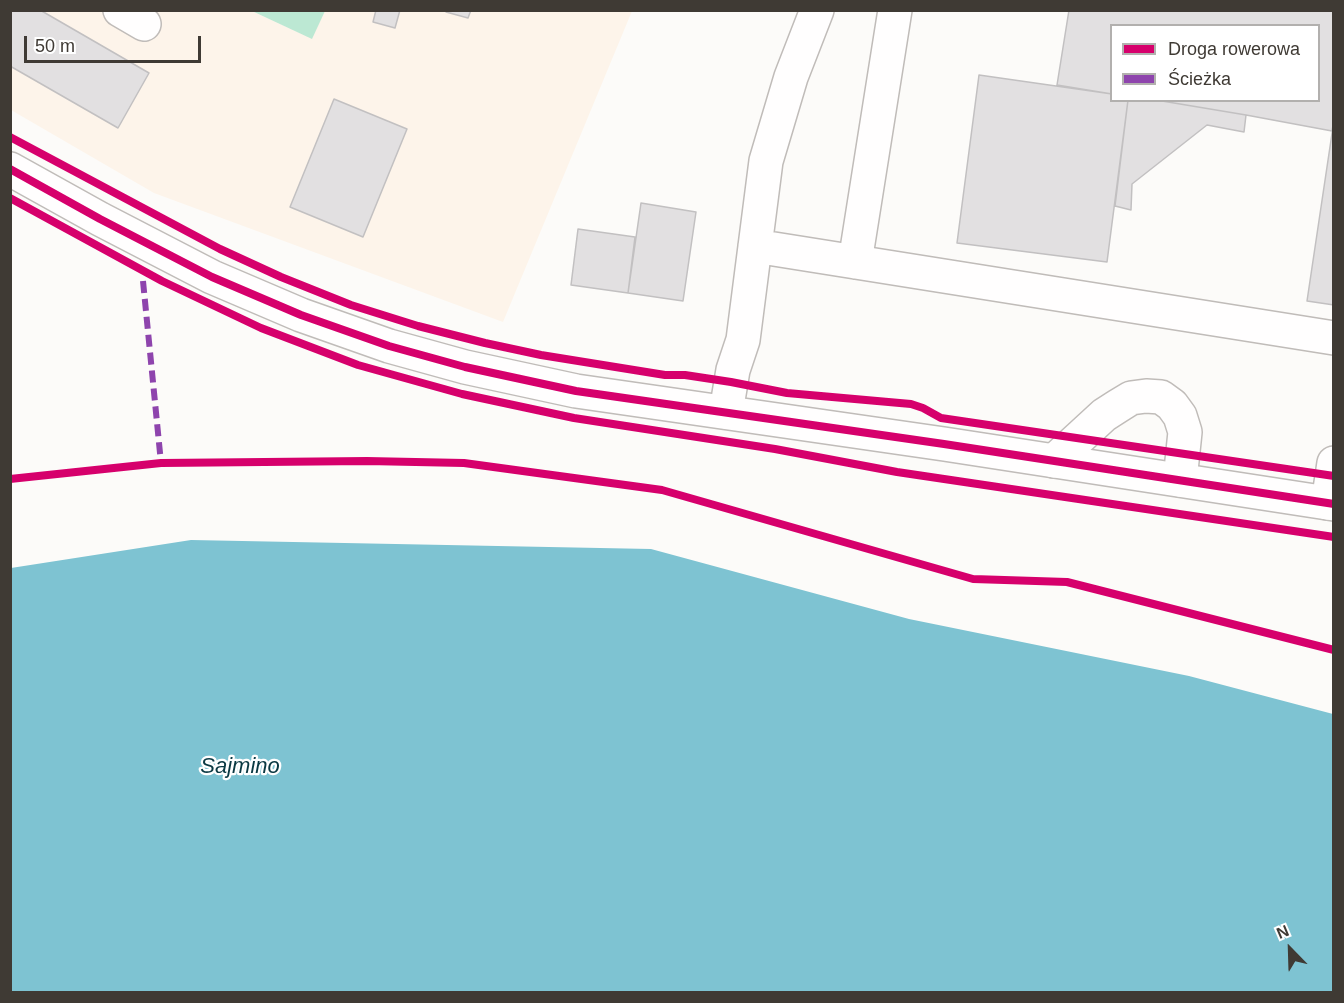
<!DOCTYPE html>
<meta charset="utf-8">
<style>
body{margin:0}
#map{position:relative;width:1344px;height:1003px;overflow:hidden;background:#fcfbf9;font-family:Arial,sans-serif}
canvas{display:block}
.frame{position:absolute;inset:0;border:12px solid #3f3a34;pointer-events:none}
.legend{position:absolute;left:1110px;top:24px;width:210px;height:78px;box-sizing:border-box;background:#fff;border:2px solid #b2b0ae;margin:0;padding:8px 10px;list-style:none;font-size:18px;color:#3f3a34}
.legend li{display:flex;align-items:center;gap:12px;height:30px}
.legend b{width:30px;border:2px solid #b2b0ae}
.north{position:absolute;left:1260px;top:919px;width:60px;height:60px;-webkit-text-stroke:4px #fff;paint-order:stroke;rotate:337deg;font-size:16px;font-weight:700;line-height:24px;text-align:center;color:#3f3a34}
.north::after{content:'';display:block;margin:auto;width:21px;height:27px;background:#3f3a34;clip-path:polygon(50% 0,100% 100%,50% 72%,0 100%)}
.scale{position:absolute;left:24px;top:36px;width:177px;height:27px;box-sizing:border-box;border:3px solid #3f3a34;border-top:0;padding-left:8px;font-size:18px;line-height:21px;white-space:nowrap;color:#3f3a34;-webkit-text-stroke:4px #fff;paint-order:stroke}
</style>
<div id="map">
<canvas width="1344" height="1003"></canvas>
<div class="frame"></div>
<ul class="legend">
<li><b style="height:8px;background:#d6006c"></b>Droga rowerowa</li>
<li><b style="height:8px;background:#8e44ad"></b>Ścieżka</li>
</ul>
<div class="north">N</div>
<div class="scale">50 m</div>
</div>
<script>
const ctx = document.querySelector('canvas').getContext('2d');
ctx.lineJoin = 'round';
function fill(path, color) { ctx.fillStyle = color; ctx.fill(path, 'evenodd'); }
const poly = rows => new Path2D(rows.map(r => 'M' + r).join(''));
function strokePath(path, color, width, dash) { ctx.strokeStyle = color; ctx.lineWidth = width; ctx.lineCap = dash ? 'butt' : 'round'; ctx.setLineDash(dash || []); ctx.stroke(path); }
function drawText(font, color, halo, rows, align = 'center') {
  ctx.font = font + ' Arial,sans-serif'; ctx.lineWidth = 4.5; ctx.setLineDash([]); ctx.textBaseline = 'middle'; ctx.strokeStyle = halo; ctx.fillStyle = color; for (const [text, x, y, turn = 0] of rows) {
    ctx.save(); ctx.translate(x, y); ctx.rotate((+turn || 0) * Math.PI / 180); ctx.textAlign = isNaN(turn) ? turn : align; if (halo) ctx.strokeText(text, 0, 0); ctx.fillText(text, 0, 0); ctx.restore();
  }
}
fill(poly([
 [11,11,252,11,311,38,325,11,632,11,503,322,154,193,11,110]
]), '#fdf4ea');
fill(poly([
 [252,11,325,11,312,39]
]), '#bce8d3');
fill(poly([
 [191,540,651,549,909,619,1189,676,1333,714,1333,992,11,992,11,568]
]), '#7ec3d2');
const building = poly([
 [10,10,40,10,149,73,118,128,10,66,10,10],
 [376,10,400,10,395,28,373,22,376,10],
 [447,10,471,10,468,18,446,12,447,10],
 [1069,10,1334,10,1334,120,1332,131,1246,115,1156,100,1318,100,1318,26,1112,26,1112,94,1057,85,1069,10],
 [979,75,1112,94,1112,100,1128,100,1107,262,957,243,979,75],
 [334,99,407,129,363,237,290,207,334,99],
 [1128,100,1156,100,1246,115,1244,132,1207,125,1132,184,1131,210,1115,206,1128,100],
 [1334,120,1334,305,1307,301,1334,120],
 [641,203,696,212,683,301,628,293,641,203],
 [578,229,635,237,628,293,571,285,578,229]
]);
fill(building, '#e2e0e1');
strokePath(building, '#c2c0c1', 1.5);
const minor = poly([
 [120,10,144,24],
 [755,246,1334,338],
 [855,262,895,10],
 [726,412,733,370,743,340,766,161,791,77,817,10],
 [1054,461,1104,415,1118,406,1131,398,1146,396,1161,397,1172,405,1180,416,1185,432,1180,480],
 [1328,503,1334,463]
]);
const major = poly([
 [10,169,100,219,212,277,301,315,389,346,465,367,576,391,944,444,1334,504]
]);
strokePath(minor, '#c0bcb9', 36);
strokePath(major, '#c0bcb9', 36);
strokePath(minor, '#fffefe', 33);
strokePath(major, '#fffefe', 33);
strokePath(poly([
 [143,281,161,463]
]), '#8e44ad', 6, [12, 6]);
strokePath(poly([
 [10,137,220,249,281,277,351,305,418,326,485,343,541,355,665,375,685,375,731,382,787,393,911,404,923,408,941,418,1334,476],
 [10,169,100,219,212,277,301,315,389,346,465,367,576,391,944,444,1334,504],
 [10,198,162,281,261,328,358,365,462,394,574,418,775,449,897,472,1334,537],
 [10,479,161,463,367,461,464,463,662,490,973,579,1067,582,1334,650]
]), '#d6006c', 8);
drawText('italic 22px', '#0a3943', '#fff', [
 ["Sajmino",240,767]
]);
</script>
